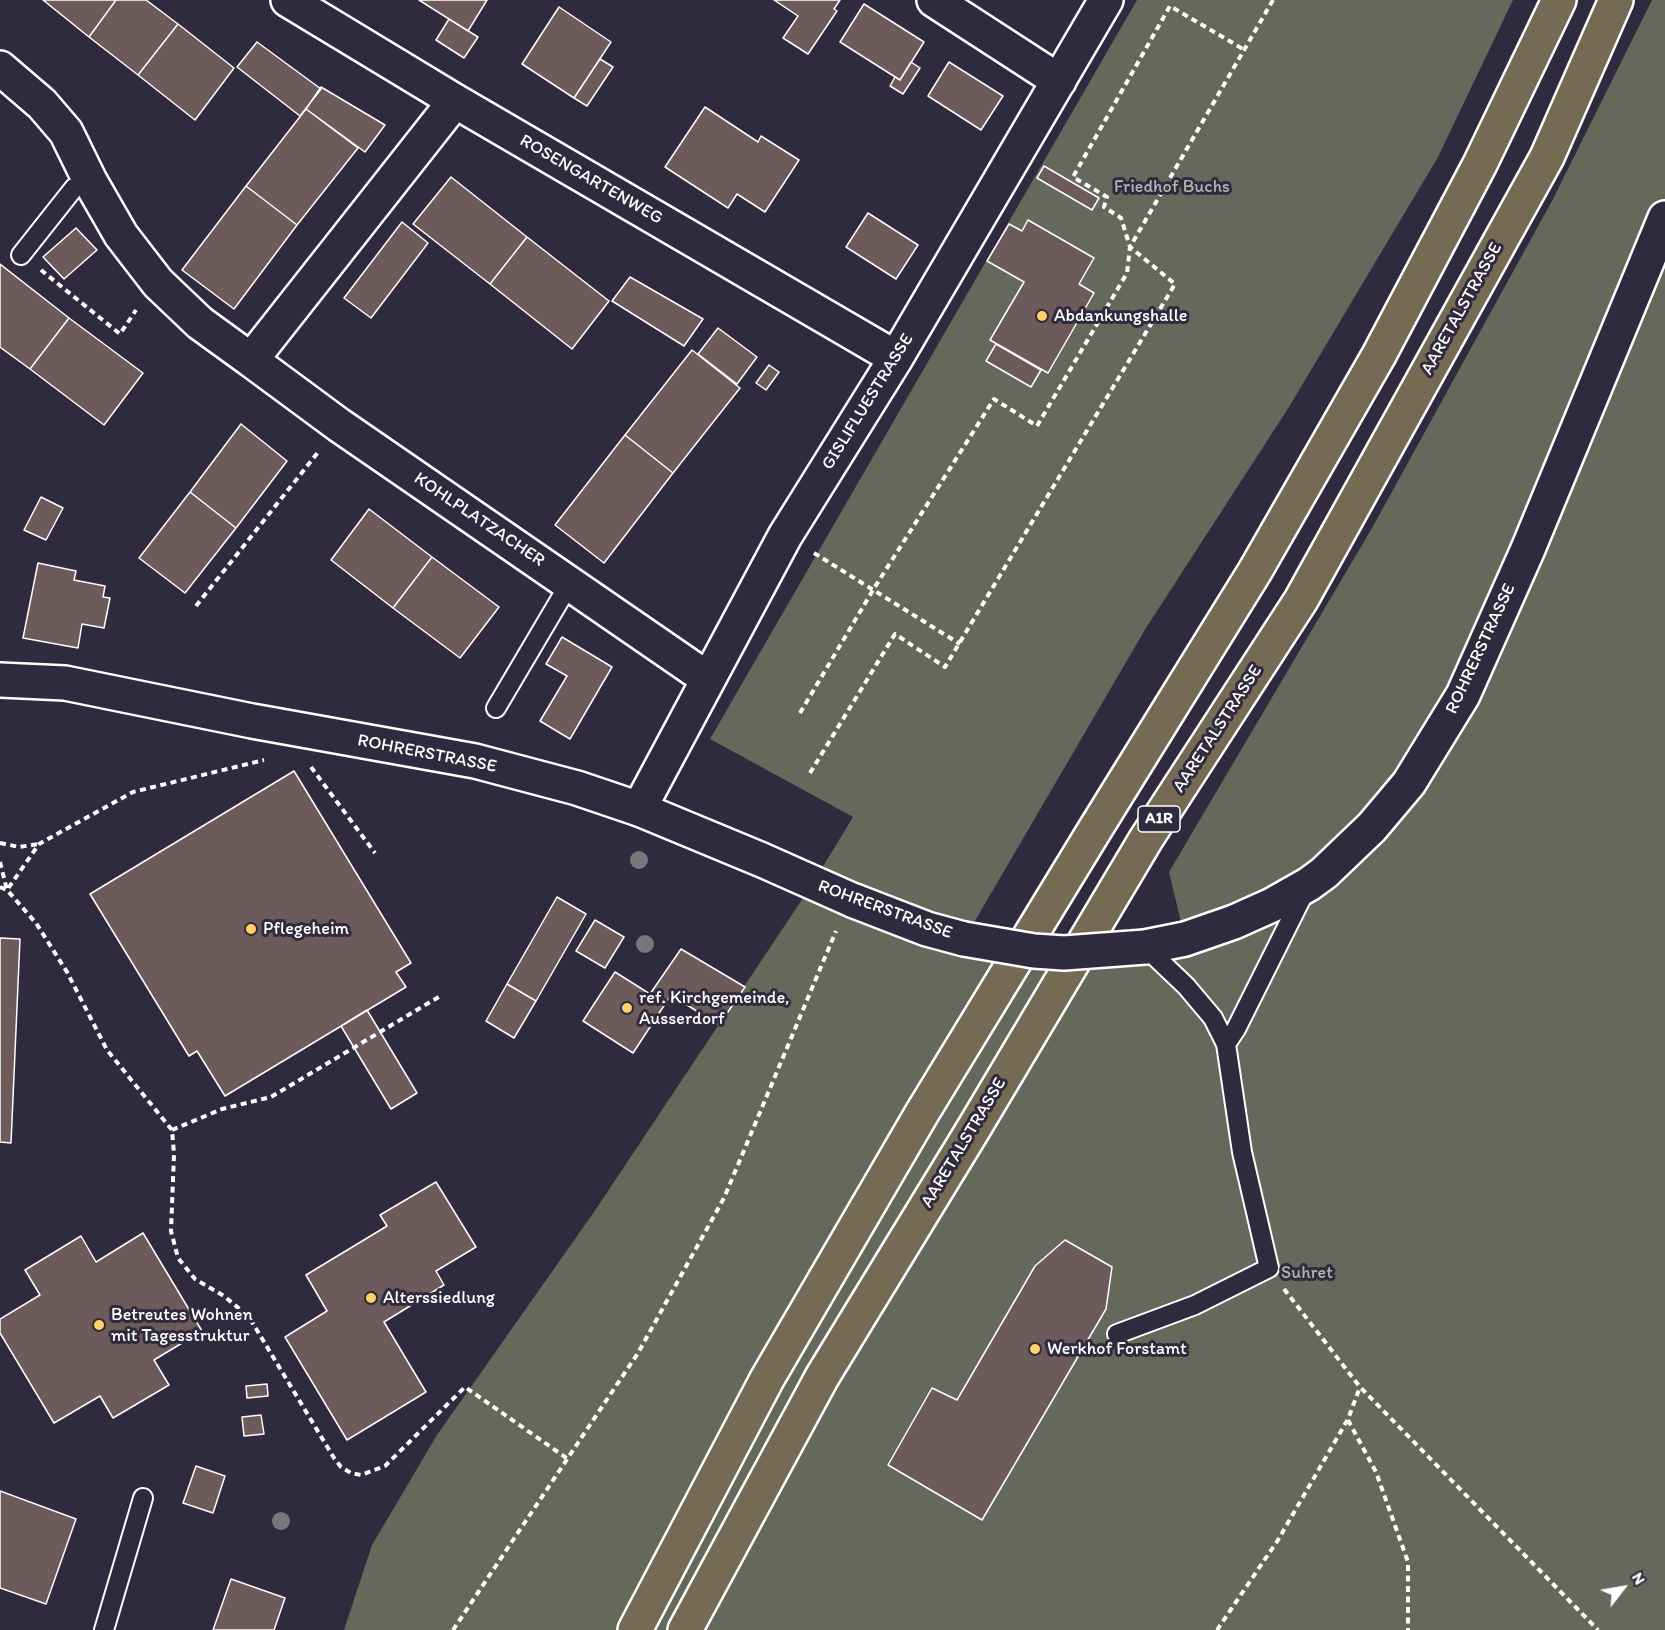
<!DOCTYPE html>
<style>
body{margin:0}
#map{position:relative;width:1665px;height:1630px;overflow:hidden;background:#2f2a3d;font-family:Itim,sans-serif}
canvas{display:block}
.north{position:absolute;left:1593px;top:1558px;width:60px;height:60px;-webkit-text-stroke:4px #2f2a3d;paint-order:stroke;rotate:59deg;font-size:16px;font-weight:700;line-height:24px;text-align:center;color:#fff}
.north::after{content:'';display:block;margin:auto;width:21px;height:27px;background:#fff;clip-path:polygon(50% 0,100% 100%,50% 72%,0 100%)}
</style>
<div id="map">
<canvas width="1665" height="1630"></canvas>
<div class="north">N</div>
</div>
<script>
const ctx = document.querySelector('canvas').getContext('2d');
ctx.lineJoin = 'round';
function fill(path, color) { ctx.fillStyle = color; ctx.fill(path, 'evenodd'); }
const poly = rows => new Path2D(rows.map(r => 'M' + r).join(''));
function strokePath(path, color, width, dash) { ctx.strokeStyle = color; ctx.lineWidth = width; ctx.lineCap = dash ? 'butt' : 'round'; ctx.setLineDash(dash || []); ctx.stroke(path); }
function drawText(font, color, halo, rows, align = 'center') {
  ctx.font = font + ' Itim,sans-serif'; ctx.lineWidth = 6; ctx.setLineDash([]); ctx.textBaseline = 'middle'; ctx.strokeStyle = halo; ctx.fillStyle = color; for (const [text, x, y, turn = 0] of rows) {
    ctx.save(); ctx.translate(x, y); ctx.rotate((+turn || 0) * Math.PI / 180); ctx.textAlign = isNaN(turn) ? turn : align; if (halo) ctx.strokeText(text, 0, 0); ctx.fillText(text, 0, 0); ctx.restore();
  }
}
fill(poly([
 [1137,0,1513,0,1438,157,1289,407,1146,628,965,938,1185,939,1169,872,1372,528,1553,199,1652,0,1665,0,1665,1630,344,1630,372,1545,437,1435,594,1212,813,883,853,817,710,739]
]), '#64695c');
const building = poly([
 [43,0,116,0,89,37,43,0],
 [116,0,146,0,178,24,138,75,89,37,116,0],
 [419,0,487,0,468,31,419,0],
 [774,0,840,0,834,9,837,11,808,54,783,38,798,16,774,0],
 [864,4,924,42,900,80,840,42,864,4],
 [559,7,611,42,574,98,522,64,559,7],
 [449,19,478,37,464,58,436,40,449,19],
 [178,24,234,68,195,120,138,75,178,24],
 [257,42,321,89,300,116,237,67,257,42],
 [600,59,613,67,587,106,574,98,600,59],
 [911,62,920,68,903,94,890,86,895,77,900,80,911,62],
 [949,62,1003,96,981,130,928,96,949,62],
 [321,87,385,125,365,152,306,109,321,87],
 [705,107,758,142,761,136,799,160,765,212,737,194,728,208,665,167,705,107],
 [306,109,358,148,297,225,246,186,306,109],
 [1044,166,1099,198,1092,210,1037,178,1044,166],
 [451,177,527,237,490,284,413,224,451,177],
 [246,186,297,225,234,309,182,270,246,186],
 [868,213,918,245,896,279,846,247,868,213],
 [1028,220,1094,258,1079,284,1094,293,1048,373,990,340,1024,282,987,261,1009,224,1022,231,1028,220],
 [402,222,428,243,371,318,344,298,402,222],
 [76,228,97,250,64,279,43,257,76,228],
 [527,237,609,301,572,349,490,284,527,237],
 [0,264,69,318,30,369,0,347,0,264],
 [630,277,703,319,684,346,612,301,630,277],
 [69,318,143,373,104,425,30,369,69,318],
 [718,328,757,357,737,384,698,354,718,328],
 [996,344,1041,370,1031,387,986,361,996,344],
 [692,350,740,388,673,473,625,435,692,350],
 [769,365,779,372,766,390,756,383,769,365],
 [241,424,287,461,236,528,190,492,241,424],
 [625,435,673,473,604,563,555,525,625,435],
 [190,492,236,528,185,593,139,558,190,492],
 [41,497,63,508,46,540,24,530,41,497],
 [369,509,432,557,393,608,331,560,369,509],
 [432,557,499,607,460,658,393,608,432,557],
 [38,563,76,571,74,580,105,586,103,597,110,598,104,628,82,624,78,648,23,638,38,563],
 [562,637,612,667,570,739,540,721,567,676,546,664,562,637],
 [294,771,411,963,396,972,406,987,225,1096,197,1051,189,1056,90,894,294,771],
 [557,897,586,914,536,1001,507,984,557,897],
 [595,920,624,937,605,968,576,951,595,920],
 [0,938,20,939,11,1143,0,1142,0,938],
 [681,949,745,987,719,1025,671,995,633,1053,583,1021,615,972,650,994,681,949],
 [507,984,536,1001,514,1038,486,1021,507,984],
 [367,1010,417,1093,391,1109,341,1026,367,1010],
 [436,1182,476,1247,436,1271,444,1285,384,1322,426,1392,347,1440,285,1337,327,1311,306,1275,387,1226,380,1215,436,1182],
 [143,1233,202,1331,154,1360,169,1385,113,1418,100,1396,54,1423,0,1333,0,1319,40,1295,25,1270,81,1236,96,1262,143,1233],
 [1065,1240,1112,1267,1106,1309,982,1520,888,1465,932,1388,957,1400,1035,1266,1065,1240],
 [267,1384,268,1396,247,1398,246,1386,267,1384],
 [261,1415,264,1434,244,1436,242,1417,261,1415],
 [196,1466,225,1476,213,1513,183,1503,196,1466],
 [0,1491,76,1519,46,1604,0,1588,0,1491],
 [231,1579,285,1598,274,1630,213,1630,231,1579]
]);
fill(building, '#6d5a5a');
strokePath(building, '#fff', 1.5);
const lane = poly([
 [21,255,74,188,90,181],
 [496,708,561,598,572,583],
 [1226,1044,1236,1029,1305,891],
 [1117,1334,1195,1305,1269,1268,1242,1152,1226,1044,1213,1018,1186,986,1145,947],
 [104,1630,143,1498]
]);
const street = poly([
 [288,0,455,101,896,358],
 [934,0,1059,81],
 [0,68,42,104,66,132,90,181,121,235,158,283,200,323,251,360,455,101],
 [251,360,339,425,708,679],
 [639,809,785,536,896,358,1106,0]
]);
const secondary = poly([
 [0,680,65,683,252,721,475,761,577,788,639,809,762,860,852,900,927,929,964,939],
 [1145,947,1185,939,1234,922,1272,905,1309,884,1324,873,1372,827,1409,783,1463,695,1528,549,1665,218]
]);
const highway = poly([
 [635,1630,767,1379,922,1113,1094,831,1255,571,1379,355,1480,164,1559,0],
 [685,1630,822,1377,974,1128,1146,839,1301,600,1547,157,1616,0]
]);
strokePath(lane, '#fff', 22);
strokePath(street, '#fff', 38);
strokePath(secondary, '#fff', 38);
strokePath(highway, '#fff', 38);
strokePath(poly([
 [41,270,120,334,136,310],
 [814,553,960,644],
 [196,606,319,451],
 [800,713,873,590,994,399,1037,426,1127,273,1130,247,1273,0],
 [311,767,375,853],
 [810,773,895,634,945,667,1175,284,1130,247,1121,218,1104,207,1107,197,1073,177,1170,6,1243,49],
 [0,843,19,847,39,844],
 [0,862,7,890,39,844,133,792,264,760],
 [0,887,7,890,36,923,67,972,107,1050,172,1130,174,1154,171,1231,178,1258,195,1279,224,1296,249,1317,334,1458,341,1467,351,1473,361,1475,385,1466,465,1387,568,1459],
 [172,1130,222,1109,271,1097,442,995],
 [1284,1289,1360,1387,1598,1630],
 [1348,1420,1376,1472,1408,1562,1408,1630],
 [453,1630,638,1353,724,1198,836,931],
 [1217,1630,1278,1540,1348,1419,1360,1387]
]), '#fff', 4, [6, 4.5]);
strokePath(lane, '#2f2a3d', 18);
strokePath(street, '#2f2a3d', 33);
strokePath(secondary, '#2f2a3d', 33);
strokePath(highway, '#756b55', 33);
const secondaryBridge = poly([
 [964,939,1034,951,1064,953,1145,947]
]);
strokePath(secondaryBridge, '#fff', 38, []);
strokePath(secondaryBridge, '#2f2a3d', 33);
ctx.fillStyle = '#77767b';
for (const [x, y] of [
 [639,860],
 [645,944],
 [281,1521]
]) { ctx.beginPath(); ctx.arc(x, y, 9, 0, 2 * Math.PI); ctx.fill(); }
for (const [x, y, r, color] of [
 [1042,316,6,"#ffd166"],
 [251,929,6,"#ffd166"],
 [627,1008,6,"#ffd166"],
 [371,1298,6,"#ffd166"],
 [99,1325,6,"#ffd166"],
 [1035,1349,6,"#ffd166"]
]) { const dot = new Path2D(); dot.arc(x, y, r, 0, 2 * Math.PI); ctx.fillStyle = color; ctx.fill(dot); strokePath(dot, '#2f2a3d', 2); }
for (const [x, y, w] of [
 [1159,819,42]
]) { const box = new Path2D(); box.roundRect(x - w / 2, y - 13, w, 26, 4.5); ctx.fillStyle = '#2f2a3d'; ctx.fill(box); strokePath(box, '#fff', 1.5); }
drawText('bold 16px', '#fff', null, [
 ["A1R",1159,819]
]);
drawText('18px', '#fff', '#2f2a3d', [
 ["ROSENGARTENWEG",591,180,30],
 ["AARETALSTRASSE",1462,309,-61],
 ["GISLIFLUESTRASSE",868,402,-58],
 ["KOHLPLATZACHER",479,520,34],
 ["ROHRERSTRASSE",1481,649,-65],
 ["AARETALSTRASSE",1218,729,-57],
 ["ROHRERSTRASSE",427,754,11],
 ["ROHRERSTRASSE",885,910,20],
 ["AARETALSTRASSE",964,1143,-59]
]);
drawText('18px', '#b2b4ae', '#2f2a3d', [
 ["Friedhof Buchs",1172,187],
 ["Suhret",1307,1273]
]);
drawText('18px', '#fff', '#2f2a3d', [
 ["Abdankungshalle",1054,316],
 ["Pflegeheim",263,929],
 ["ref. Kirchgemeinde,",639,998],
 ["Ausserdorf",639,1019],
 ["Alterssiedlung",383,1298],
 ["Betreutes Wohnen",111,1315],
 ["mit Tagesstruktur",111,1336],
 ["Werkhof Forstamt",1047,1349]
], 'left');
</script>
